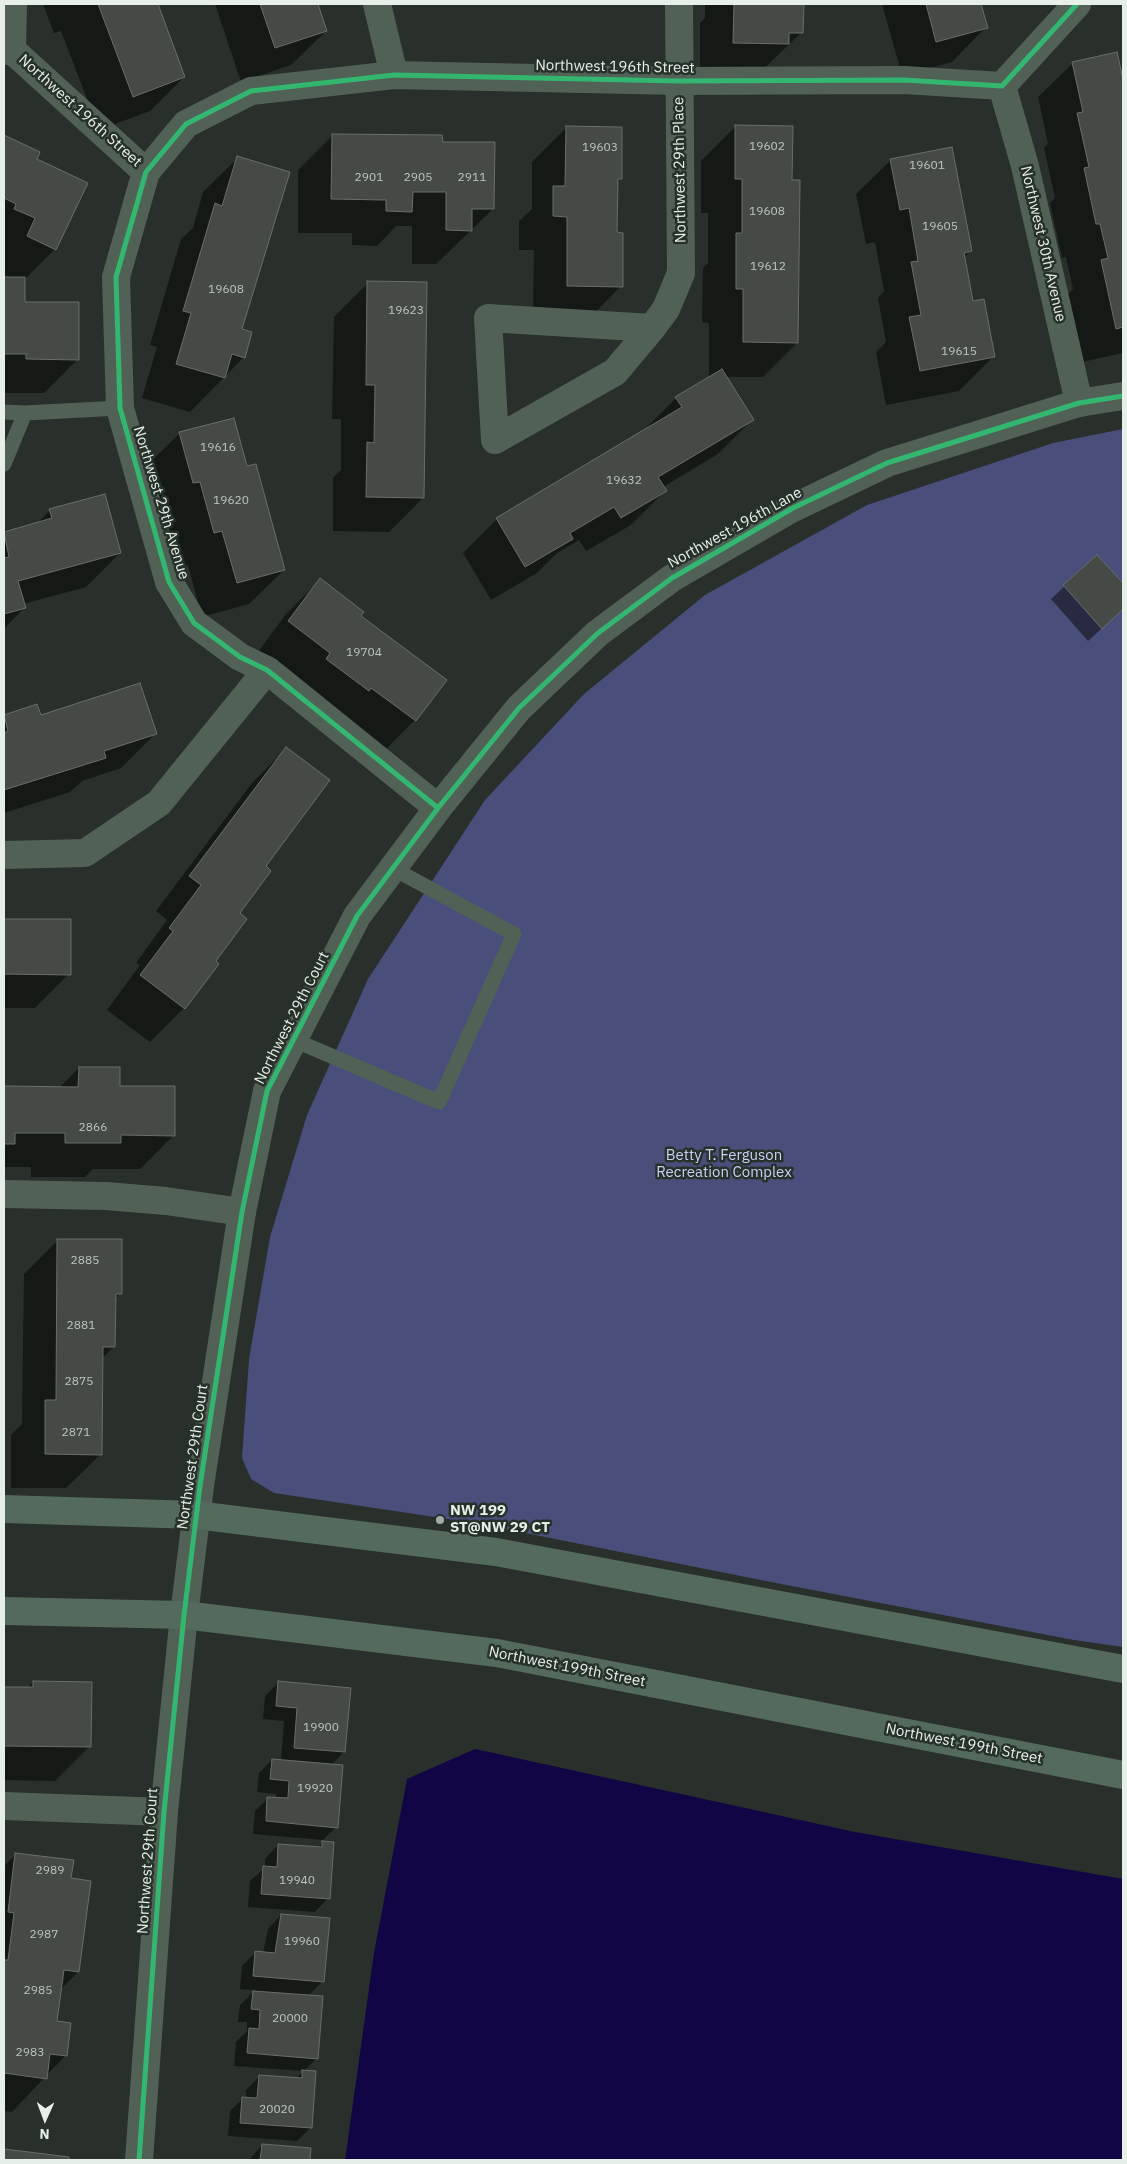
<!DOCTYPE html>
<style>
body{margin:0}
#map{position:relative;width:1127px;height:2164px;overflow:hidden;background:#292f2a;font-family:"IBM Plex Sans",sans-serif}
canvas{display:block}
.frame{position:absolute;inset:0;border:5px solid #e7efe9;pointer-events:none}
.north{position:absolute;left:20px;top:2094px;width:50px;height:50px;-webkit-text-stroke:4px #263229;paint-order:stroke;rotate:182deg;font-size:14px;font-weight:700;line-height:20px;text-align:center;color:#e7efe9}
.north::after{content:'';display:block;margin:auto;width:18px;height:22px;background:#e7efe9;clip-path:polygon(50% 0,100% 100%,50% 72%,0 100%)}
</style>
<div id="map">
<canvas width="1127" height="2164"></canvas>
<div class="frame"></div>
<div class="north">N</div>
</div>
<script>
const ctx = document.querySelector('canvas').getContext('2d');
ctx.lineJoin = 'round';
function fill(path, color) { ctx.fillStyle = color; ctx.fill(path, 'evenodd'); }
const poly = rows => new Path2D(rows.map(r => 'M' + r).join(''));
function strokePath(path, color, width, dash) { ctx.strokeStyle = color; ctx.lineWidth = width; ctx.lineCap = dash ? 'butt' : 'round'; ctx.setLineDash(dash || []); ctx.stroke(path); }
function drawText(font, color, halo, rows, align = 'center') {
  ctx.font = font + ' "IBM Plex Sans",sans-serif'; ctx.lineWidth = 5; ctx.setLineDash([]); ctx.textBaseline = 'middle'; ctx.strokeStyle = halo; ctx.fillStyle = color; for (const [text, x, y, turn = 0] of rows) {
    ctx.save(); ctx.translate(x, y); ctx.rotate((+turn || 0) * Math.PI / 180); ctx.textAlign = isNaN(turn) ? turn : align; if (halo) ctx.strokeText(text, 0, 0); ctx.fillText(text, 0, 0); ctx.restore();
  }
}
fill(poly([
 [1123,429,1123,1647,1074,1640,776,1583,475,1523,274,1493,251,1479,242,1458,249,1359,270,1237,307,1115,368,979,485,800,584,694,705,595,867,505,1053,443]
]), '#494f7a');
fill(poly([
 [475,1749,855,1832,1123,1879,1123,2160,345,2160,374,1953,407,1779]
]), '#110545');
fill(poly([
 [43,4,157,4,184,77,150,111,99,130,61,31,54,33],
 [215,4,317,4,326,31,291,65,241,82],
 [705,4,803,4,802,32,754,78,700,77,700,23,705,18],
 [882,4,980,4,986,27,952,62,902,75],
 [1116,54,1123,85,1123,353,1082,362,1067,295,1073,289,1066,257,1062,258,1050,203,1055,198,1044,148,1048,144,1038,97,1073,63],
 [736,126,791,181,797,343,763,377,726,377,752,420,718,454,663,487,665,491,631,525,586,551,579,540,556,554,537,573,491,600,463,553,497,519,642,432,676,398,709,378,709,323,702,322,703,268,708,263,708,213,701,213,701,161],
 [567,127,621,179,617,183,616,234,621,286,587,321,533,320,534,250,519,250,519,221,532,209,532,162],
 [333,135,441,143,493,209,436,264,412,264,412,226,396,226,377,246,352,245,352,233,298,233,298,170],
 [4,136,39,152,35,160,55,249,24,280,24,303,78,359,44,393,4,393,4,278,10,278,4,275],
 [238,158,241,330,244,357,190,412,142,398,157,347,150,345,181,239,193,228,203,192],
 [891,160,970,251,963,258,972,302,994,356,959,391,886,405,876,352,886,342,878,298,884,291,875,242,866,244,856,194],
 [368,283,423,498,389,532,333,531,333,478,341,470,341,419,332,419,334,317],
 [180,433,246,468,284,570,249,604,202,617,188,565,180,567,165,515,159,517,145,467],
 [50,510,120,553,86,587,23,604,24,608,4,629,4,533,37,524],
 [1097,556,1123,585,1123,609,1088,641,1051,599],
 [320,580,360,616,445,680,415,720,381,754,255,656,286,614],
 [36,705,40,717,155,734,121,768,82,781,70,792,4,813,4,716],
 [286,749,264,866,214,962,184,1008,150,1042,107,1010,140,965,136,963,167,920,156,911,252,783],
 [4,920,70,921,69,974,35,1008,4,1008],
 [79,1068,174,1135,140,1169,93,1169,85,1177,31,1177,31,1167,4,1167,4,1088,59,1088],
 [58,1240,120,1294,115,1299,114,1347,101,1359,101,1454,66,1488,11,1488,11,1435,22,1424,24,1274],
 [33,1682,89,1747,55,1781,4,1780,4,1688,27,1688],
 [278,1683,344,1752,331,1765,336,1827,323,1840,253,1834,255,1811,268,1798,276,1798,276,1794,257,1792,259,1773,272,1760,281,1761,284,1721,263,1719,265,1696],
 [323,1842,328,1898,315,1912,248,1907,250,1881,265,1868,265,1859,278,1845,317,1848],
 [16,1854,70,1879,90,1882,78,1972,60,1990,55,2022,66,2055,12,2112,4,2111,4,1866],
 [281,1915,323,1981,308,1996,317,2058,303,2072,310,2128,297,2141,228,2136,230,2111,243,2098,246,2098,246,2090,260,2076,296,2079,303,2071,234,2066,236,2042,247,2031,247,2022,238,2022,240,2005,255,1990,240,1989,242,1966,255,1953,263,1953,268,1929],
 [262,2145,309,2150,308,2160,249,2160],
 [4,2150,68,2158,68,2160,4,2160]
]), '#0007');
const building = poly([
 [98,4,158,4,185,77,133,97,98,4],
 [260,4,318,4,327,31,275,48,260,4],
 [734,4,804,4,803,33,789,33,789,44,733,43,734,4],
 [926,4,981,4,988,28,936,42,926,4],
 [1117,52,1123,79,1123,327,1116,329,1101,260,1108,258,1100,224,1096,224,1084,168,1089,167,1077,113,1083,112,1072,62,1117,52],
 [735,125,793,126,792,180,800,180,798,343,743,342,743,289,736,289,736,233,742,233,742,179,735,179,735,125],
 [566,126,622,127,622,179,618,179,617,232,623,233,623,287,567,286,567,217,553,216,553,186,565,186,566,126],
 [332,134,442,135,443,142,495,142,494,209,472,209,472,231,446,230,446,192,413,192,412,212,386,211,386,200,331,199,332,134],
 [4,135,40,152,37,159,88,183,56,250,27,236,35,218,14,209,16,204,4,198,4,135],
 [952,147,972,251,964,253,973,301,984,299,995,357,920,371,909,317,921,315,911,262,918,261,909,208,900,210,890,159,952,147],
 [237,156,290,172,242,329,252,332,245,358,232,354,225,378,176,364,191,313,183,311,215,203,222,206,237,156],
 [4,277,25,277,25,302,79,302,79,360,26,359,26,354,4,354,4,277],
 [367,281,427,282,424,498,366,497,367,442,374,443,375,385,366,385,367,281],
 [722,369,754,420,658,477,667,491,621,518,614,507,570,533,573,539,525,567,496,518,682,407,675,397,722,369],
 [234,418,247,466,256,464,285,570,237,583,222,531,214,533,200,482,193,483,179,432,234,418],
 [105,494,121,553,18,581,26,608,4,614,4,558,9,557,4,532,52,518,49,509,105,494],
 [1097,555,1123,583,1123,609,1102,629,1063,585,1097,555],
 [320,578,364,612,361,616,447,680,416,721,371,688,369,691,326,659,330,653,288,621,320,578],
 [140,683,157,734,104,751,106,758,4,790,4,733,8,731,4,715,37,704,41,715,140,683],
 [286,747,330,780,266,866,271,871,240,913,247,919,216,961,219,964,185,1009,140,975,173,931,169,928,201,885,189,876,286,747],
 [4,919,71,919,71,975,4,974,4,919],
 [79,1067,120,1067,120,1086,175,1086,175,1136,121,1135,121,1143,65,1143,65,1133,15,1133,15,1144,4,1144,4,1086,78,1087,79,1067],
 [57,1239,122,1239,122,1294,116,1294,115,1347,103,1347,102,1455,45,1454,45,1400,56,1400,57,1239],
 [33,1681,92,1682,91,1747,4,1746,4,1687,33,1687,33,1681],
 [278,1681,351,1688,345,1752,294,1748,297,1708,276,1706,278,1681],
 [272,1759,343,1765,338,1828,266,1821,267,1797,288,1798,289,1781,270,1779,272,1759],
 [322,1841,334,1842,330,1899,261,1894,263,1866,277,1867,278,1844,322,1847,322,1841],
 [15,1853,74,1860,71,1878,91,1881,79,1972,64,1970,57,2021,71,2023,67,2056,50,2054,47,2079,4,2073,4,1960,8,1960,14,1913,8,1912,15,1853],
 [281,1914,330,1918,324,1982,253,1976,255,1951,275,1953,281,1914],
 [253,1991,323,1996,318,2059,247,2053,249,2028,259,2029,260,2010,251,2009,253,1991],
 [302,2070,316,2071,312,2128,240,2123,242,2097,257,2098,259,2075,302,2078,302,2070],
 [262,2144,311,2148,310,2160,260,2160,262,2144],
 [4,2149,69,2157,69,2160,4,2160,4,2149]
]);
fill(building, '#454a46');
strokePath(building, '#696e6a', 1);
strokePath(poly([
 [4,412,25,413,120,408],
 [4,464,25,413],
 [294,1040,439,1102,514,934,392,868]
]), '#516156', 15);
strokePath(poly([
 [377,4,394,75],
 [12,50,13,4],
 [4,51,12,50,146,172],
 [1002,86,1025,166,1079,403],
 [652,328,488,318,495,440,615,372,652,328,666,309,681,273,679,4],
 [438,808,267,670,240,657,194,623,169,582,120,408,116,277,146,172,186,124,251,91,394,75,678,81,904,80,1002,86,1077,4],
 [4,855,85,853,159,803,267,670],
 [4,1194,106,1196,166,1201,242,1212],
 [4,1806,164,1812]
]), '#516156', 28);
strokePath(poly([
 [139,2160,164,1812,184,1615,200,1486,242,1212,267,1091,357,916,438,808,519,708,598,633,672,578,793,508,887,463,1079,403,1123,396]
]), '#516156', 28);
strokePath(poly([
 [4,1509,196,1515,496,1552,1123,1669],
 [4,1611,184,1615,497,1653,1123,1775]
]), '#536a5c', 28);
strokePath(poly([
 [438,808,267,670,240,657,194,623,169,582,120,408,116,277,146,172,186,124,251,91,394,75,678,81,904,80,1002,86,1077,4],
 [139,2160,164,1812,184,1615,200,1486,242,1212,267,1091,357,916,438,808,519,708,598,633,672,578,793,508,887,463,1079,403,1123,396]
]), '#33b770', 5);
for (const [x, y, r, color] of [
 [440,1520,5,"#a4aca6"]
]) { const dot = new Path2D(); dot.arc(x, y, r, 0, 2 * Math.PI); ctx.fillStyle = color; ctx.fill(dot); strokePath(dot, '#263229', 2); }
drawText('12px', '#bec6c0', null, [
 ["19602",767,147],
 ["19603",600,148],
 ["19601",927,166],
 ["2901",369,178],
 ["2905",418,178],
 ["2911",472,178],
 ["19608",767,212],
 ["19605",940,227],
 ["19612",768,267],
 ["19608",226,290],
 ["19623",406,311],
 ["19615",959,352],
 ["19616",218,448],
 ["19632",624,481],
 ["19620",231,501],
 ["19704",364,653],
 ["2866",93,1128],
 ["2885",85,1261],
 ["2881",81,1326],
 ["2875",79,1382],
 ["2871",76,1433],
 ["19900",321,1728],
 ["19920",315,1789],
 ["2989",50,1871],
 ["19940",297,1881],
 ["2987",44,1935],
 ["19960",302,1942],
 ["2985",38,1991],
 ["20000",290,2019],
 ["2983",30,2053],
 ["20020",277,2110]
]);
drawText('15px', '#e7efe9', '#263229', [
 ["Northwest 196th Street",615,67,1],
 ["Northwest 196th Street",80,111,42],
 ["Northwest 29th Place",680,170,-91],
 ["Northwest 30th Avenue",1043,244,77],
 ["Northwest 29th Avenue",161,503,73],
 ["Northwest 196th Lane",735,528,-29],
 ["Northwest 29th Court",292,1018,-63],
 ["Northwest 29th Court",193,1457,-82],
 ["Northwest 199th Street",567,1667,11],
 ["Northwest 199th Street",964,1744,11],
 ["Northwest 29th Court",148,1861,-86]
]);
drawText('15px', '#c8cff9', '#263229', [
 ["Betty T. Ferguson",724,1156],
 ["Recreation Complex",724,1173]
]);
drawText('bold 15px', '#e7efe9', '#263229', [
 ["NW 199",450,1511],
 ["ST@NW 29 CT",450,1528]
], 'left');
</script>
